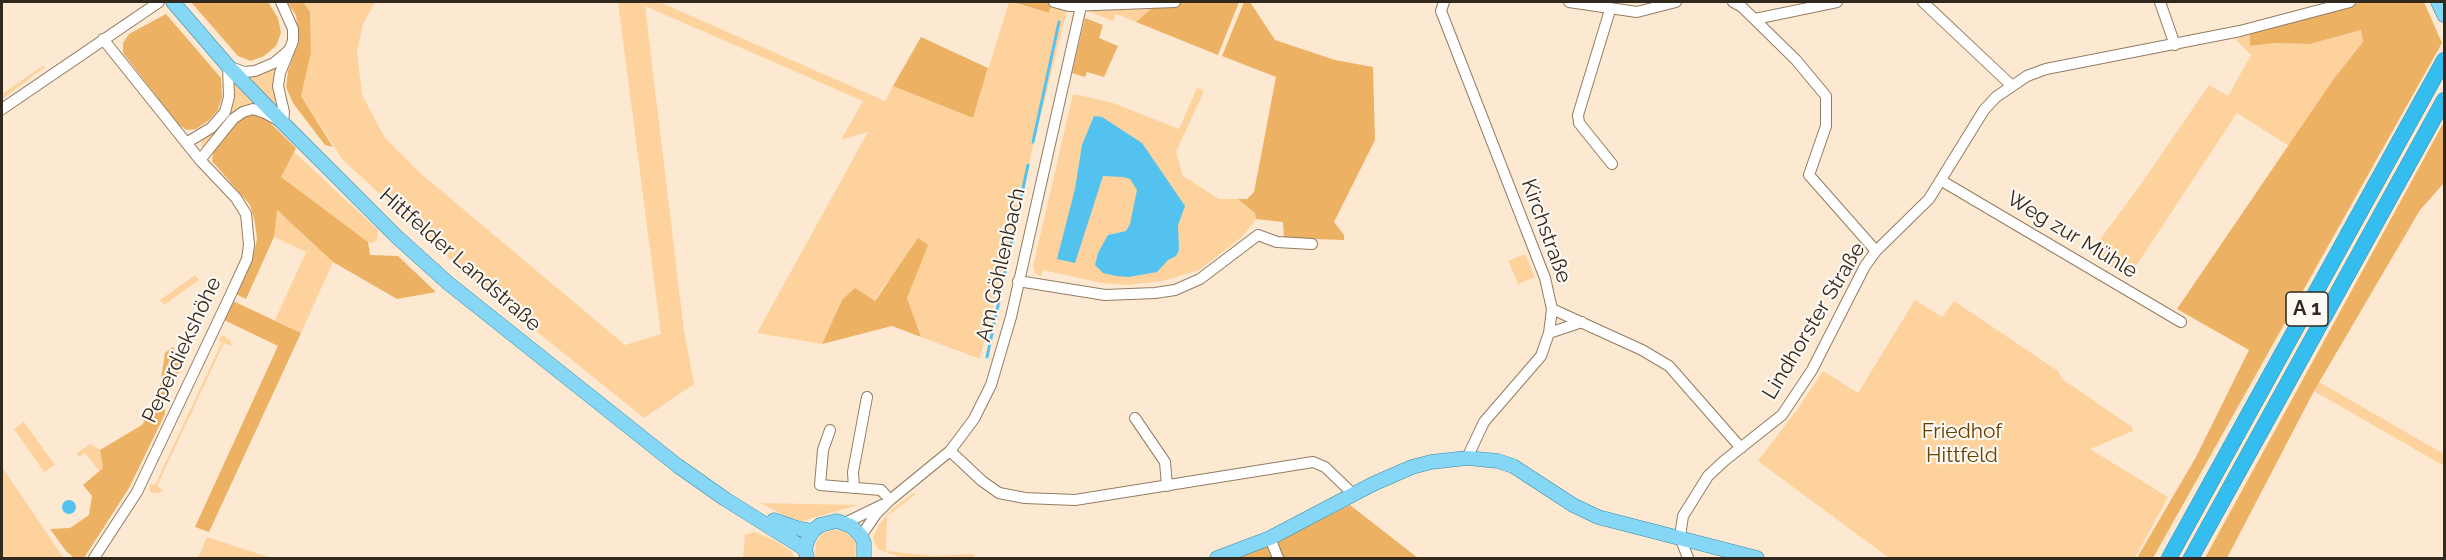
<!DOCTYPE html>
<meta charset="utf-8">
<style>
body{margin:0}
#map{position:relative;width:2446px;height:560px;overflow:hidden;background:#fde9d2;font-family:Raleway,sans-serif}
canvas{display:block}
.frame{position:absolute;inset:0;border:3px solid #32291e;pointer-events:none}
</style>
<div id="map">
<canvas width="2446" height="560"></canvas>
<div class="frame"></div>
</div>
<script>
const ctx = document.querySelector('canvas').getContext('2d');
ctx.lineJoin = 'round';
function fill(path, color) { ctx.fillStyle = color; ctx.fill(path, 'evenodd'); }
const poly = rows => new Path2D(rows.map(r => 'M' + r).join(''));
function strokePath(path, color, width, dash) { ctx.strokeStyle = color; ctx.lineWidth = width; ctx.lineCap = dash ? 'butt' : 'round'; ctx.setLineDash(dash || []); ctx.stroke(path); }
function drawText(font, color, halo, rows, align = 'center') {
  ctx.font = font + ' Raleway,sans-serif'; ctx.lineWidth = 4.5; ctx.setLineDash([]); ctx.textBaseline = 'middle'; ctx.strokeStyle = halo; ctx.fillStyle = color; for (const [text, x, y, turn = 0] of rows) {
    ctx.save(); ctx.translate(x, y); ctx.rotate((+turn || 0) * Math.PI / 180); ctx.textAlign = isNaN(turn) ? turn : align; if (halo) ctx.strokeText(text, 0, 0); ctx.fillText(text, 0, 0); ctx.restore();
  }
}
fill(poly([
 [303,2,375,2,363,24,357,52,362,95,385,138,419,172,625,345,661,334,618,2,659,2,885,101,893,86,973,118,1009,2,1049,13,1052,2,1069,2,980,359,921,337,907,298,927,245,886,283,874,301,842,300,822,344,757,333,868,132,841,140,863,101,645,6,684,331,694,384,644,418,475,282,343,160,301,96,311,53,310,12],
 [1154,6,1136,22,1116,14,1113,21,1090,12,1091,7],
 [2361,30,2363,42,2289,146,2237,113,2128,278,2090,253,2141,184,2209,85,2228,96,2251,55,2235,39,2250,33,2251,46,2274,43,2310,44],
 [280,63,273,82,277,108,247,77,263,74],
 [44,65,45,67,2,99,2,94],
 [234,83,256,106,228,119,203,147,201,146,202,140,221,124,229,114,235,98],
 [1197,88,1204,91,1176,152,1183,176,1219,199,1238,199,1255,213,1256,219,1242,237,1199,270,1163,281,1127,285,1101,283,1043,270,1041,277,1035,273,1033,267,1073,94,1113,103,1179,129],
 [294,152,378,230,377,240,373,243,368,242,280,177],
 [276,209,333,262,301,333,275,320,306,252,274,237],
 [1525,254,1535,277,1518,284,1508,261],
 [195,275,199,280,164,305,160,300],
 [1915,300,1942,317,1954,301,2058,371,2062,379,2132,427,2133,431,2090,449,2168,497,2135,558,1889,558,1758,461,1797,410,1823,371,1858,393],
 [223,335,231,341,231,346,224,343,157,486,163,490,159,493,154,493,150,491,149,487,151,484,155,485,222,342,218,340],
 [2319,382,2444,454,2444,466,2314,391],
 [24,422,55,465,44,472,14,429],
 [90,444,100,450,102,455,103,468,99,471,85,453,79,457,77,453],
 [2,467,63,557,61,558,2,558],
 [914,493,916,494,887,516,886,551,933,556,974,554,974,558,902,558,878,549,873,538,879,525,892,509],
 [760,503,858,505,802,521,789,518],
 [833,530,844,531,854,540,856,546,855,558,815,558,816,542,823,533],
 [754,532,776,541,791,551,795,558,743,558,745,535],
 [207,537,271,558,198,558]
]), '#fed29d');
fill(poly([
 [191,2,268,2,278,18,281,33,276,46,264,56,251,61,238,56],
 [287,2,303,2,310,12,311,53,301,96,333,147,325,145,293,103,286,87,288,71,299,40,296,15],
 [1012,2,1052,2,1049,13],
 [1186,2,1239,2,1218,55,1136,22,1154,6],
 [1244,2,1250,2,1275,40,1335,60,1373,67,1375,140,1334,222,1344,235,1344,240,1284,238,1283,222,1256,219,1255,213,1238,199,1247,199,1254,192,1276,77,1222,56],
 [2362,2,2424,2,2442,43,2153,558,2137,558,2196,457,2249,350,2177,309,2333,80,2363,42,2361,30,2310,44,2274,43,2250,46,2250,33],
 [166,14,221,78,222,98,218,110,208,121,196,129,187,130,179,125,123,53,123,43,129,34],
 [1085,18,1103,25,1099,38,1118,46,1104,77,1087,72,1085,77,1072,73],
 [921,37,988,68,973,118,893,86],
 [254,113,263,116,296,148,281,177,368,242,370,255,398,256,436,292,397,299,333,262,277,210,274,237,246,299,236,294,252,260,257,239,255,223,250,205,212,161,213,151,235,122],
 [2444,122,2444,183,2420,210,2314,391,2227,558,2205,558],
 [918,238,928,245,907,298,921,337,892,326,822,344,842,300,855,288,875,301],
 [233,301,301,333,209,532,195,527,278,346,224,320],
 [173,347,183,364,164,403,165,414,129,488,84,558,74,558,66,551,50,529,70,528,89,515,92,496,83,485,103,468,100,450,142,425,158,398,165,353],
 [1350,505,1418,558,1238,558,1278,541]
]), '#edb163');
fill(poly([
 [1094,116,1102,117,1142,143,1185,206,1178,225,1179,250,1176,256,1168,260,1157,272,1129,277,1116,276,1103,273,1095,265,1098,253,1108,235,1126,231,1130,224,1137,190,1130,179,1123,177,1103,176,1075,263,1057,259,1075,189,1082,145],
 '62 507a7 7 0 1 1 14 0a7 7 0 1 1-14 0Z'
]), '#53c2ef');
strokePath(poly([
 [1033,142,1059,22],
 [987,357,1028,165]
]), '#53c2ef', 3);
const minor = poly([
 [1054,2,1069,6,1175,2],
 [1444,2,1441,11,1545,278,1552,309,1549,333,1541,356,1484,422,1467,458],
 [1569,2,1637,12,1676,2],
 [1733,2,1742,7,1796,60,1826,96,1826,126,1809,175,1876,251],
 [1923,2,2011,85],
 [2160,2,2175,45],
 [1610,10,1578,115,1579,123,1612,164],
 [1755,19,1837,2],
 [2,109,159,2],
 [186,143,211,128,225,112,229,97,228,66,244,72,255,71,274,63,288,51],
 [200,160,233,119,243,112,253,109,265,113,283,123,284,112,278,86,280,73,293,41,293,29,281,2],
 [1942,181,2181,322],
 [1018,281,1105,295,1155,293,1175,290,1200,279,1258,235,1277,242,1312,244],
 [1552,309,1642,350,1669,366,1741,448],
 [1549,333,1582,322],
 [1135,418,1165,462,1167,486],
 [830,430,823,450,820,485,881,490,890,500],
 [950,451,982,481,999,493,1025,498,1075,500,1313,462,1325,467,1353,494],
 [854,488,853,472,867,397],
 [845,523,882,505],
 [861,536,876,514,890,500,950,451,974,419,991,385,1011,317,1082,2],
 [1270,538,1278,558],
 [94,558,137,492,230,296,247,259,249,245,246,214,236,198,200,160,103,39],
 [1688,558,1680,537,1683,516,1708,476,1724,461,1782,415,1812,370,1865,266,1876,251,1929,199,1984,110,1996,97,2027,76,2046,69,2240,31,2350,2]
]);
const major = poly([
 [173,2,228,66,283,123,397,237,448,283,678,466,725,499,805,549],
 [2438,2,2444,15],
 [774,520,800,529,813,531],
 [807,558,805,549,808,539,813,531,820,525,837,521,851,526,861,536,864,543,864,558],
 [1217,558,1270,538,1373,484,1412,467,1431,462,1467,458,1498,461,1513,466,1573,505,1598,517,1757,558]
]);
const highway = poly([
 [2169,558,2444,60],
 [2191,558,2444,100]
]);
strokePath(minor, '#937d62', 12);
strokePath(major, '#3489a6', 15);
strokePath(highway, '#3489a6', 16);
strokePath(minor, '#fff', 10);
strokePath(major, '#86d7f6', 14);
strokePath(highway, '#35bdf0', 15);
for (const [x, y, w] of [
 [2307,309,42]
]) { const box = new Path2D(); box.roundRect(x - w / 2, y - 17, w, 34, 4.5); ctx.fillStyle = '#fef9f3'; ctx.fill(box); strokePath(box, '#32291e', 1.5); }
drawText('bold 20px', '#32291e', null, [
 ["A 1",2307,309]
]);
drawText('21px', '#32291e', '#fef9f3', [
 ["Kirchstraße",1546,231,70],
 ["Weg zur Mühle",2072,235,31],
 ["Hittfelder Landstraße",460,260,41],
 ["Am Göhlenbach",1001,265,-77],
 ["Lindhorster Straße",1814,321,-59],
 ["Peperdiekshöhe",182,350,-65]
]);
drawText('21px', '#674000', '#fef9f3', [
 ["Friedhof",1962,432],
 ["Hittfeld",1962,456]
]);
</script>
